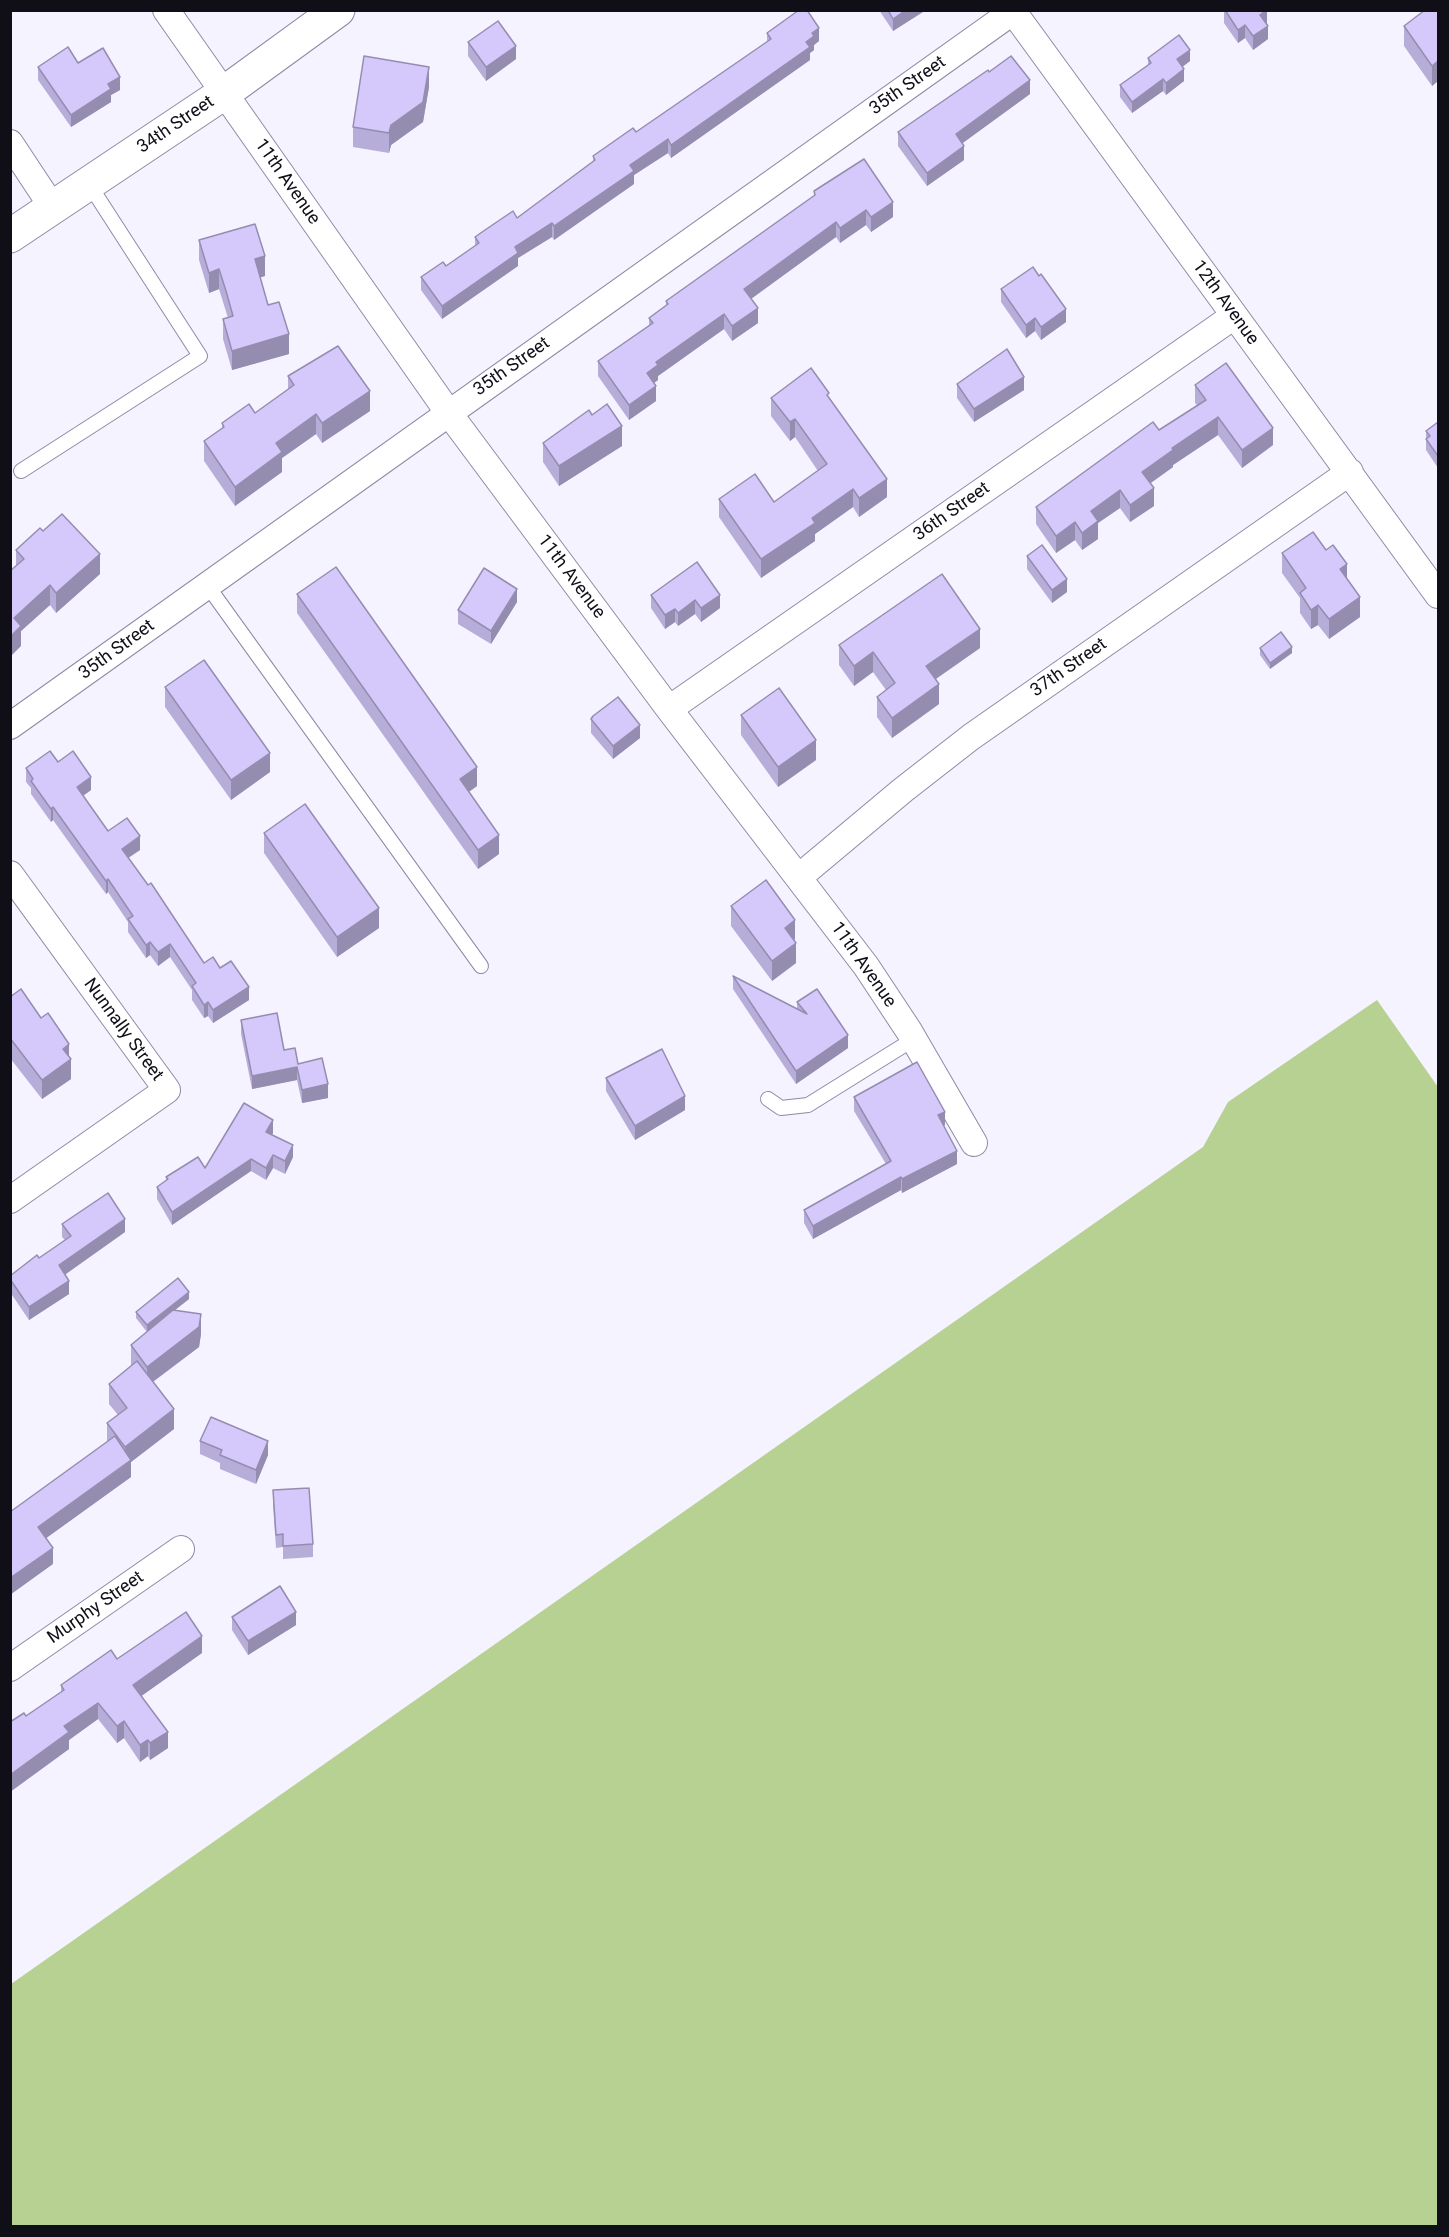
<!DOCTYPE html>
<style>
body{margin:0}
#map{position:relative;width:1449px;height:2237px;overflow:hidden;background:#f5f3ff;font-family:Roboto,sans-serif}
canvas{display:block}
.frame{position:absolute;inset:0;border:12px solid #100e17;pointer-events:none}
</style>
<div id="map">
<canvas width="1449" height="2237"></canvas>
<div class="frame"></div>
</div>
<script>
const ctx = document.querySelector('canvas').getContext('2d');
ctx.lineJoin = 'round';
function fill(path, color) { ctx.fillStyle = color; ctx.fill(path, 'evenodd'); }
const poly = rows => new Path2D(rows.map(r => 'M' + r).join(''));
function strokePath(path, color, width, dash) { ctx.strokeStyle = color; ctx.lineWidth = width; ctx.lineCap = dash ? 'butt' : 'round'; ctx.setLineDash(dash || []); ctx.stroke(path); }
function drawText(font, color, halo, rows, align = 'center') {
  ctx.font = font + ' Roboto,sans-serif'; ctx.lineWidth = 5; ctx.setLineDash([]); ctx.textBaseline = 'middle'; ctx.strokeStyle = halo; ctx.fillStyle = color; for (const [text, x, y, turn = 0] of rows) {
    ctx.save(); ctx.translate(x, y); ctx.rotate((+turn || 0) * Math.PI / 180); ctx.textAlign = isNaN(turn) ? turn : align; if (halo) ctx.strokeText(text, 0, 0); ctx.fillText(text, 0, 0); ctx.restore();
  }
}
fill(poly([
 [1377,1000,1438,1087,1438,2226,11,2226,11,1984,1203,1147,1228,1102]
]), '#b7d192');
const service = poly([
 [21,471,200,356,89,184],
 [207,585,481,966],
 [768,1099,781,1108,808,1105,914,1039]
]);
const minor = poly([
 [166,10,448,412,669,709,866,966,909,1031,974,1143],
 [1012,10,1438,595],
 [10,143,53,208],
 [669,709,1234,316],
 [10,726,1015,10],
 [10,874,167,1090,10,1200],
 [799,877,903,790,971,737,1350,472],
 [10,1668,181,1549]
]);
const tertiary = poly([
 [10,236,224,93,338,10]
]);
strokePath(service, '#8f89a4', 16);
strokePath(minor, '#8f89a4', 28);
strokePath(tertiary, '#8f89a4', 35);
strokePath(service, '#fff', 14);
strokePath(minor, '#fff', 26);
strokePath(tertiary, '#fff', 33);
fill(poly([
 [879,10,926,10,893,31],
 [1224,10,1267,24,1268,39,1253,50,1245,38,1238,43,1224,23],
 [1438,10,1438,81,1432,86,1404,46,1404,26],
 [767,33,819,41,814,45,814,50,810,53,810,60,671,158,668,153,634,175,634,184,554,240,552,237,518,258,518,266,442,319,421,290,421,277,446,266,475,246,475,237,517,218,593,162,593,156,636,132,767,42],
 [468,42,516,59,486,81,468,56],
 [1148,58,1190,61,1182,67,1184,81,1166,95,1163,91,1132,113,1120,97,1120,85,1148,66],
 [78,63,120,90,111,95,111,102,71,127,38,80,38,67],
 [989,72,1030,94,962,143,964,160,927,186,898,146,898,132],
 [429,87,423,122,391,145,389,153,353,147,353,127],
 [814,191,893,217,871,232,866,225,840,243,836,237,751,299,758,323,732,341,724,329,658,376,658,380,654,383,656,401,629,420,598,376,598,361,649,325,649,318,666,306,666,301,814,196],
 [199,240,265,276,260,277,268,305,289,354,232,370,223,339,223,319,228,318,219,289,209,293,199,260],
 [1039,276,1066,322,1041,340,1035,331,1026,338,1001,302,1001,289],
 [288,376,370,411,322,443,316,434,282,458,282,472,235,506,204,461,204,441,222,429,222,423,255,413,288,390],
 [957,384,1024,390,974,422,957,398],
 [1195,385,1273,445,1242,468,1218,435,1173,465,1173,467,1151,483,1154,506,1130,522,1120,508,1098,523,1098,539,1082,550,1075,540,1056,553,1036,524,1036,507,1159,430,1197,405,1195,403],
 [771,398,829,398,887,497,859,517,853,507,815,534,815,541,761,578,719,517,719,499,774,502,818,471,795,437,790,441,771,416],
 [592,415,622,446,559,486,543,462,543,443],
 [1438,422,1438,468,1426,450,1426,431],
 [43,531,100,574,56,613,50,605,21,631,21,646,16,566,16,550],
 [1282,553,1347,578,1360,617,1329,639,1318,625,1311,629,1300,613,1300,598,1282,573],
 [1027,556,1067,592,1052,603,1027,569],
 [697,562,720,608,701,622,695,614,678,626,675,622,665,629,651,608,651,595],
 [297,594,477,786,469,792,499,854,478,869,297,613],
 [517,602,491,644,458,624,458,610],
 [839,645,980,648,935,679,939,704,892,738,877,717,877,697,886,690,873,672,854,686,839,665],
 [1260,648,1292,653,1270,669,1260,655],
 [165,687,270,772,231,800,165,707],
 [741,715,816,760,778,787,741,735],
 [591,719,640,738,613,759,591,733],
 [58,762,91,790,83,796,108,831,140,850,128,858,204,963,220,968,249,1000,213,1023,208,1016,204,1018,192,1000,192,990,170,957,158,966,150,955,146,958,128,932,128,922,108,892,106,894,53,820,51,822,31,794,31,788,26,782,26,768],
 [264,833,379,928,337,957,264,853],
 [731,906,795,939,794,940,796,963,772,981,731,926],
 [733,976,797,1010,797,1002,848,1048,796,1084,733,989],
 [10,997,41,1018,69,1057,71,1079,42,1099,10,1058],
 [241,1020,284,1050,298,1064,328,1098,302,1103,297,1080,252,1089,241,1034],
 [606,1078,685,1110,635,1140,606,1091],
 [854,1097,945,1125,944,1126,957,1164,902,1193,901,1190,813,1239,804,1223,804,1210,886,1164,854,1111],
 [273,1133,272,1135,293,1157,285,1174,273,1168,266,1180,251,1171,172,1225,157,1199,157,1187,166,1181,166,1177,205,1168],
 [62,1224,125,1232,65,1274,69,1294,29,1320,10,1292,10,1276,39,1258,65,1240,62,1237],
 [189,1299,175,1310,201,1334,199,1347,153,1382,174,1429,131,1462,131,1477,46,1538,53,1564,10,1512,107,1442,107,1423,118,1415,109,1404,109,1384,132,1366,131,1365,131,1345,147,1332,136,1318,136,1312],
 [200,1441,268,1455,256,1484,220,1469,220,1463,200,1454],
 [273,1490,313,1544,313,1557,283,1559,283,1547,276,1548,273,1504],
 [232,1617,296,1625,248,1655,232,1630],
 [202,1653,141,1696,168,1748,150,1760,148,1756,140,1762,124,1738,117,1743,98,1719,69,1740,69,1749,10,1792,10,1722,26,1716,61,1692,61,1685,117,1659]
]), '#b7add9');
fill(poly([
 [906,10,926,10,893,31,893,19],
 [1267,10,1267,24,1260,15],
 [1245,25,1245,38,1238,43,1238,30],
 [1268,26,1268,39,1253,50,1253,36],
 [819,28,819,41,814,45,814,50,810,53,810,60,671,158,671,145,806,42,812,33],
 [516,46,516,59,486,81,486,67],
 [1190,50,1190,61,1177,71,1177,59],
 [1438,61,1438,81,1432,86,1432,66],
 [429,67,429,87,423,122,391,145,389,153,389,133,391,125],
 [1184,69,1184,81,1166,95,1166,83],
 [120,77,120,90,111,95,111,102,71,127,71,115,108,84],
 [1163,79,1163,91,1132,113,1132,102],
 [1030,80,1030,94,956,148,956,134],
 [668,139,668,153,634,175,634,184,554,240,554,226,630,165],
 [964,146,964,160,927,186,927,173],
 [893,202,893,217,871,232,871,217],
 [866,210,866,225,840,243,840,228],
 [836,222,836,237,744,304,744,289],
 [552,223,552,237,518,258,518,266,442,319,442,306,515,247],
 [265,256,265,276,255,279,255,259],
 [219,269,219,289,209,293,209,273],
 [758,308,758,323,732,341,732,326],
 [1066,309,1066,322,1041,340,1041,327],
 [724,314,724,329,658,376,658,380,647,388,647,373,656,362],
 [1035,318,1035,331,1026,338,1026,325],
 [289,334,289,354,232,370,232,351],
 [1024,377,1024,390,974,422,974,409],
 [656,386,656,401,629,420,629,405],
 [370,391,370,411,322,443,322,423],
 [316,414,316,434,282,458,282,472,235,506,235,487,276,443],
 [1218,417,1218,435,1173,465,1173,467,1142,489,1142,472,1172,448],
 [795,419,795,437,790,441,790,422],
 [622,426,622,446,559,486,559,466],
 [1273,428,1273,445,1242,468,1242,450],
 [887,479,887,497,859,517,859,498],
 [1154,488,1154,506,1130,522,1130,505],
 [853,489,853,507,815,534,815,541,761,578,761,559,812,518],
 [1120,490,1120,508,1098,523,1098,539,1082,550,1082,533,1091,511],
 [1075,522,1075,540,1056,553,1056,536],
 [100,554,100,574,56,613,56,593],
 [1347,564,1347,584,1340,569],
 [1067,579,1067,592,1052,603,1052,590],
 [50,585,50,605,21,631,21,646,10,657,10,637,14,618],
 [517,589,517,602,491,644,491,631],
 [720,595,720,608,701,622,701,608],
 [1360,597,1360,617,1329,639,1329,619],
 [695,600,695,614,678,626,678,613],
 [1318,605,1318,625,1311,629,1311,610],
 [675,609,675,622,665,629,665,615],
 [980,629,980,648,926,686,926,666],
 [1292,647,1292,653,1270,669,1270,663],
 [873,652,873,672,854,686,854,666],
 [939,684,939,704,892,738,892,718],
 [640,725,640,738,613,759,613,746],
 [816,740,816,760,778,787,778,767],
 [270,753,270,772,231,800,231,780],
 [477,767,477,786,460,798,460,779],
 [91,777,91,790,77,800,77,787],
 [53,807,53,820,51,822,51,809],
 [499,835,499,854,478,869,478,850],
 [140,836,140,850,122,862,122,849],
 [108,879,108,892,106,894,106,881],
 [379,908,379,928,337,957,337,937],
 [795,920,795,939,785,947,785,928],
 [150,942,150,955,146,958,146,945],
 [796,943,796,963,772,981,772,961],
 [170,944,170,957,158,966,158,952],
 [249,987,249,1000,213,1023,213,1010],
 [208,1002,208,1016,204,1018,204,1005],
 [848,1035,848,1048,796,1084,796,1071],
 [69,1044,69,1060,71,1059,71,1079,42,1099,42,1080,63,1049],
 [297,1067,297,1080,252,1089,252,1076],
 [328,1084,328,1098,302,1103,302,1090],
 [685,1096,685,1110,635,1140,635,1126],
 [945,1112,945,1125,938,1129,938,1115],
 [273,1120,273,1133,266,1145,266,1132],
 [293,1145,293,1157,285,1174,285,1161],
 [957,1151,957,1164,902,1193,902,1179],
 [273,1155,273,1168,266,1180,266,1168],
 [251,1159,251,1171,172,1225,172,1212],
 [901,1177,901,1190,813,1239,813,1226],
 [125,1219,125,1232,59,1279,59,1265],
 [69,1281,69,1294,29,1320,29,1307],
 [189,1292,189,1299,147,1332,147,1325],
 [201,1314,201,1334,199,1347,147,1386,147,1367],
 [174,1409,174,1429,131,1462,131,1477,38,1544,38,1527,125,1465,125,1447],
 [268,1441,268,1455,256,1484,256,1470],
 [53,1548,53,1564,10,1595,10,1578],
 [296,1612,296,1625,248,1655,248,1641],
 [202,1636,202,1653,133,1702,133,1685],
 [98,1703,98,1719,69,1740,69,1749,10,1792,10,1775,64,1726],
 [124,1721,124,1738,117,1743,117,1726],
 [168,1732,168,1748,150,1760,150,1743],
 [148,1740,148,1756,140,1762,140,1745]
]), '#958db0');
const building = poly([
 [799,10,807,10,819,28,812,33,814,36,806,42,810,47,671,145,668,139,630,165,634,171,554,226,552,223,515,247,518,253,442,306,421,277,443,262,446,266,479,243,475,237,485,230,513,211,517,218,595,160,593,156,633,128,636,132,771,39,767,33,799,10],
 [888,10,906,10,893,19,888,10],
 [1225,10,1266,10,1260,15,1268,26,1253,36,1245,25,1238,30,1225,10],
 [1425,10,1438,10,1438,61,1432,66,1404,26,1425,10],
 [498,21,516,46,486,67,468,42,498,21],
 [1179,35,1190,50,1177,59,1184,69,1166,83,1163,79,1132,102,1120,85,1151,63,1148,58,1179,35],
 [68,47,78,63,103,48,120,77,108,84,111,89,71,115,38,67,68,47],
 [364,56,429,67,423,102,391,125,389,133,353,127,364,56],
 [1011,56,1030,80,956,134,964,146,927,173,898,132,988,70,989,72,1011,56],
 [864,159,893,202,871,217,866,210,840,228,836,222,744,289,758,308,732,326,724,314,656,362,658,365,647,373,656,386,629,405,598,361,653,323,649,318,668,304,666,301,815,195,814,191,864,159],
 [255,224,265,256,255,259,268,305,279,302,289,334,232,351,223,319,233,316,226,291,219,269,209,273,199,240,255,224],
 [1033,267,1039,276,1041,274,1066,309,1041,327,1035,318,1026,325,1001,289,1033,267],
 [338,346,370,391,322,423,316,414,276,443,282,452,235,487,204,441,224,427,222,423,249,404,255,413,294,385,288,376,338,346],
 [1007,349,1024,377,974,409,957,384,1007,349],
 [1226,363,1273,428,1242,450,1218,417,1172,448,1173,450,1142,472,1154,488,1130,505,1120,490,1091,511,1098,521,1082,533,1075,522,1056,536,1036,507,1153,422,1159,430,1206,400,1195,385,1226,363],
 [811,368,829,393,827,395,887,479,859,498,853,489,812,518,815,523,761,559,719,499,755,474,774,502,827,464,795,419,790,422,771,398,811,368],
 [607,404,622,426,559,466,543,443,589,410,592,415,607,404],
 [1438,422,1438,456,1426,439,1430,436,1426,431,1438,422],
 [62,514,100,554,56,593,50,585,14,618,21,626,10,637,10,571,24,559,16,550,40,528,43,531,62,514],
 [1313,532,1326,550,1333,545,1347,564,1340,569,1360,597,1329,619,1318,605,1311,610,1300,593,1306,588,1282,553,1313,532],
 [1042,545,1067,579,1052,590,1027,556,1042,545],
 [697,562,720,595,701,608,695,600,678,613,675,609,665,615,651,595,697,562],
 [336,567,477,767,460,779,499,835,478,850,297,594,336,567],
 [484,568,517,589,491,631,458,610,484,568],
 [942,574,980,629,926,666,939,684,892,718,877,697,895,683,873,652,854,666,839,645,942,574],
 [1281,632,1292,647,1270,663,1260,648,1281,632],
 [204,660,270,753,231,780,165,687,204,660],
 [779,688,816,740,778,767,741,715,779,688],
 [618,697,640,725,613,746,591,719,593,716,618,697],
 [50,751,58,762,73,751,91,777,77,787,108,831,127,818,140,836,122,849,148,885,151,883,204,963,213,957,220,968,231,961,249,987,213,1010,208,1002,204,1005,192,986,196,983,170,944,158,952,150,942,146,945,128,919,133,916,108,879,106,881,53,807,51,809,31,781,33,779,26,768,50,751],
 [305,804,379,908,337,937,264,833,305,804],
 [766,880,795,920,785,928,796,943,772,961,731,906,766,880],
 [733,976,807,1014,797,1002,817,989,848,1035,796,1071,733,976],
 [21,989,41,1018,48,1013,69,1044,63,1049,71,1059,42,1080,10,1038,10,997,21,989],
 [277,1013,284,1050,295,1048,298,1064,322,1058,328,1084,302,1090,297,1067,252,1076,241,1020,277,1013],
 [662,1049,685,1096,635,1126,606,1078,662,1049],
 [917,1062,945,1112,938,1115,957,1151,902,1179,901,1177,813,1226,804,1210,891,1161,854,1097,917,1062],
 [244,1103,273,1120,266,1132,293,1145,285,1161,273,1155,266,1168,251,1159,172,1212,157,1187,168,1179,166,1177,198,1157,205,1168,244,1103],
 [108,1193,125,1219,59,1265,69,1281,29,1307,10,1279,10,1276,37,1255,39,1258,71,1236,62,1224,108,1193],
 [178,1278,189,1292,147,1325,136,1312,178,1278],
 [173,1310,201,1314,199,1327,147,1367,131,1345,173,1310],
 [137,1361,174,1409,125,1447,107,1423,127,1408,109,1384,137,1361],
 [211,1417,268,1441,256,1470,220,1455,222,1450,200,1441,211,1417],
 [115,1436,131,1460,38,1527,53,1548,10,1578,10,1512,115,1436],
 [309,1488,313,1544,283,1546,283,1534,276,1535,273,1490,309,1488],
 [280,1586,296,1612,248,1641,232,1617,280,1586],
 [186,1612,202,1636,133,1685,168,1732,150,1743,148,1740,140,1745,124,1721,117,1726,98,1703,64,1726,69,1732,10,1775,10,1722,24,1713,26,1716,64,1690,61,1685,111,1650,117,1659,186,1612]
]);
fill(building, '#d5c9fc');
strokePath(building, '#958db0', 1.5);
drawText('18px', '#100e17', '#fff', [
 ["35th Street",908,86,-35],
 ["34th Street",176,125,-34],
 ["11th Avenue",287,182,55],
 ["12th Avenue",1225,303,54],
 ["35th Street",512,367,-35],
 ["36th Street",952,512,-35],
 ["11th Avenue",571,577,53],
 ["35th Street",117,650,-36],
 ["37th Street",1069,668,-35],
 ["11th Avenue",863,965,55],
 ["Nunnally Street",123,1030,54],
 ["Murphy Street",96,1608,-35]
]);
</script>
